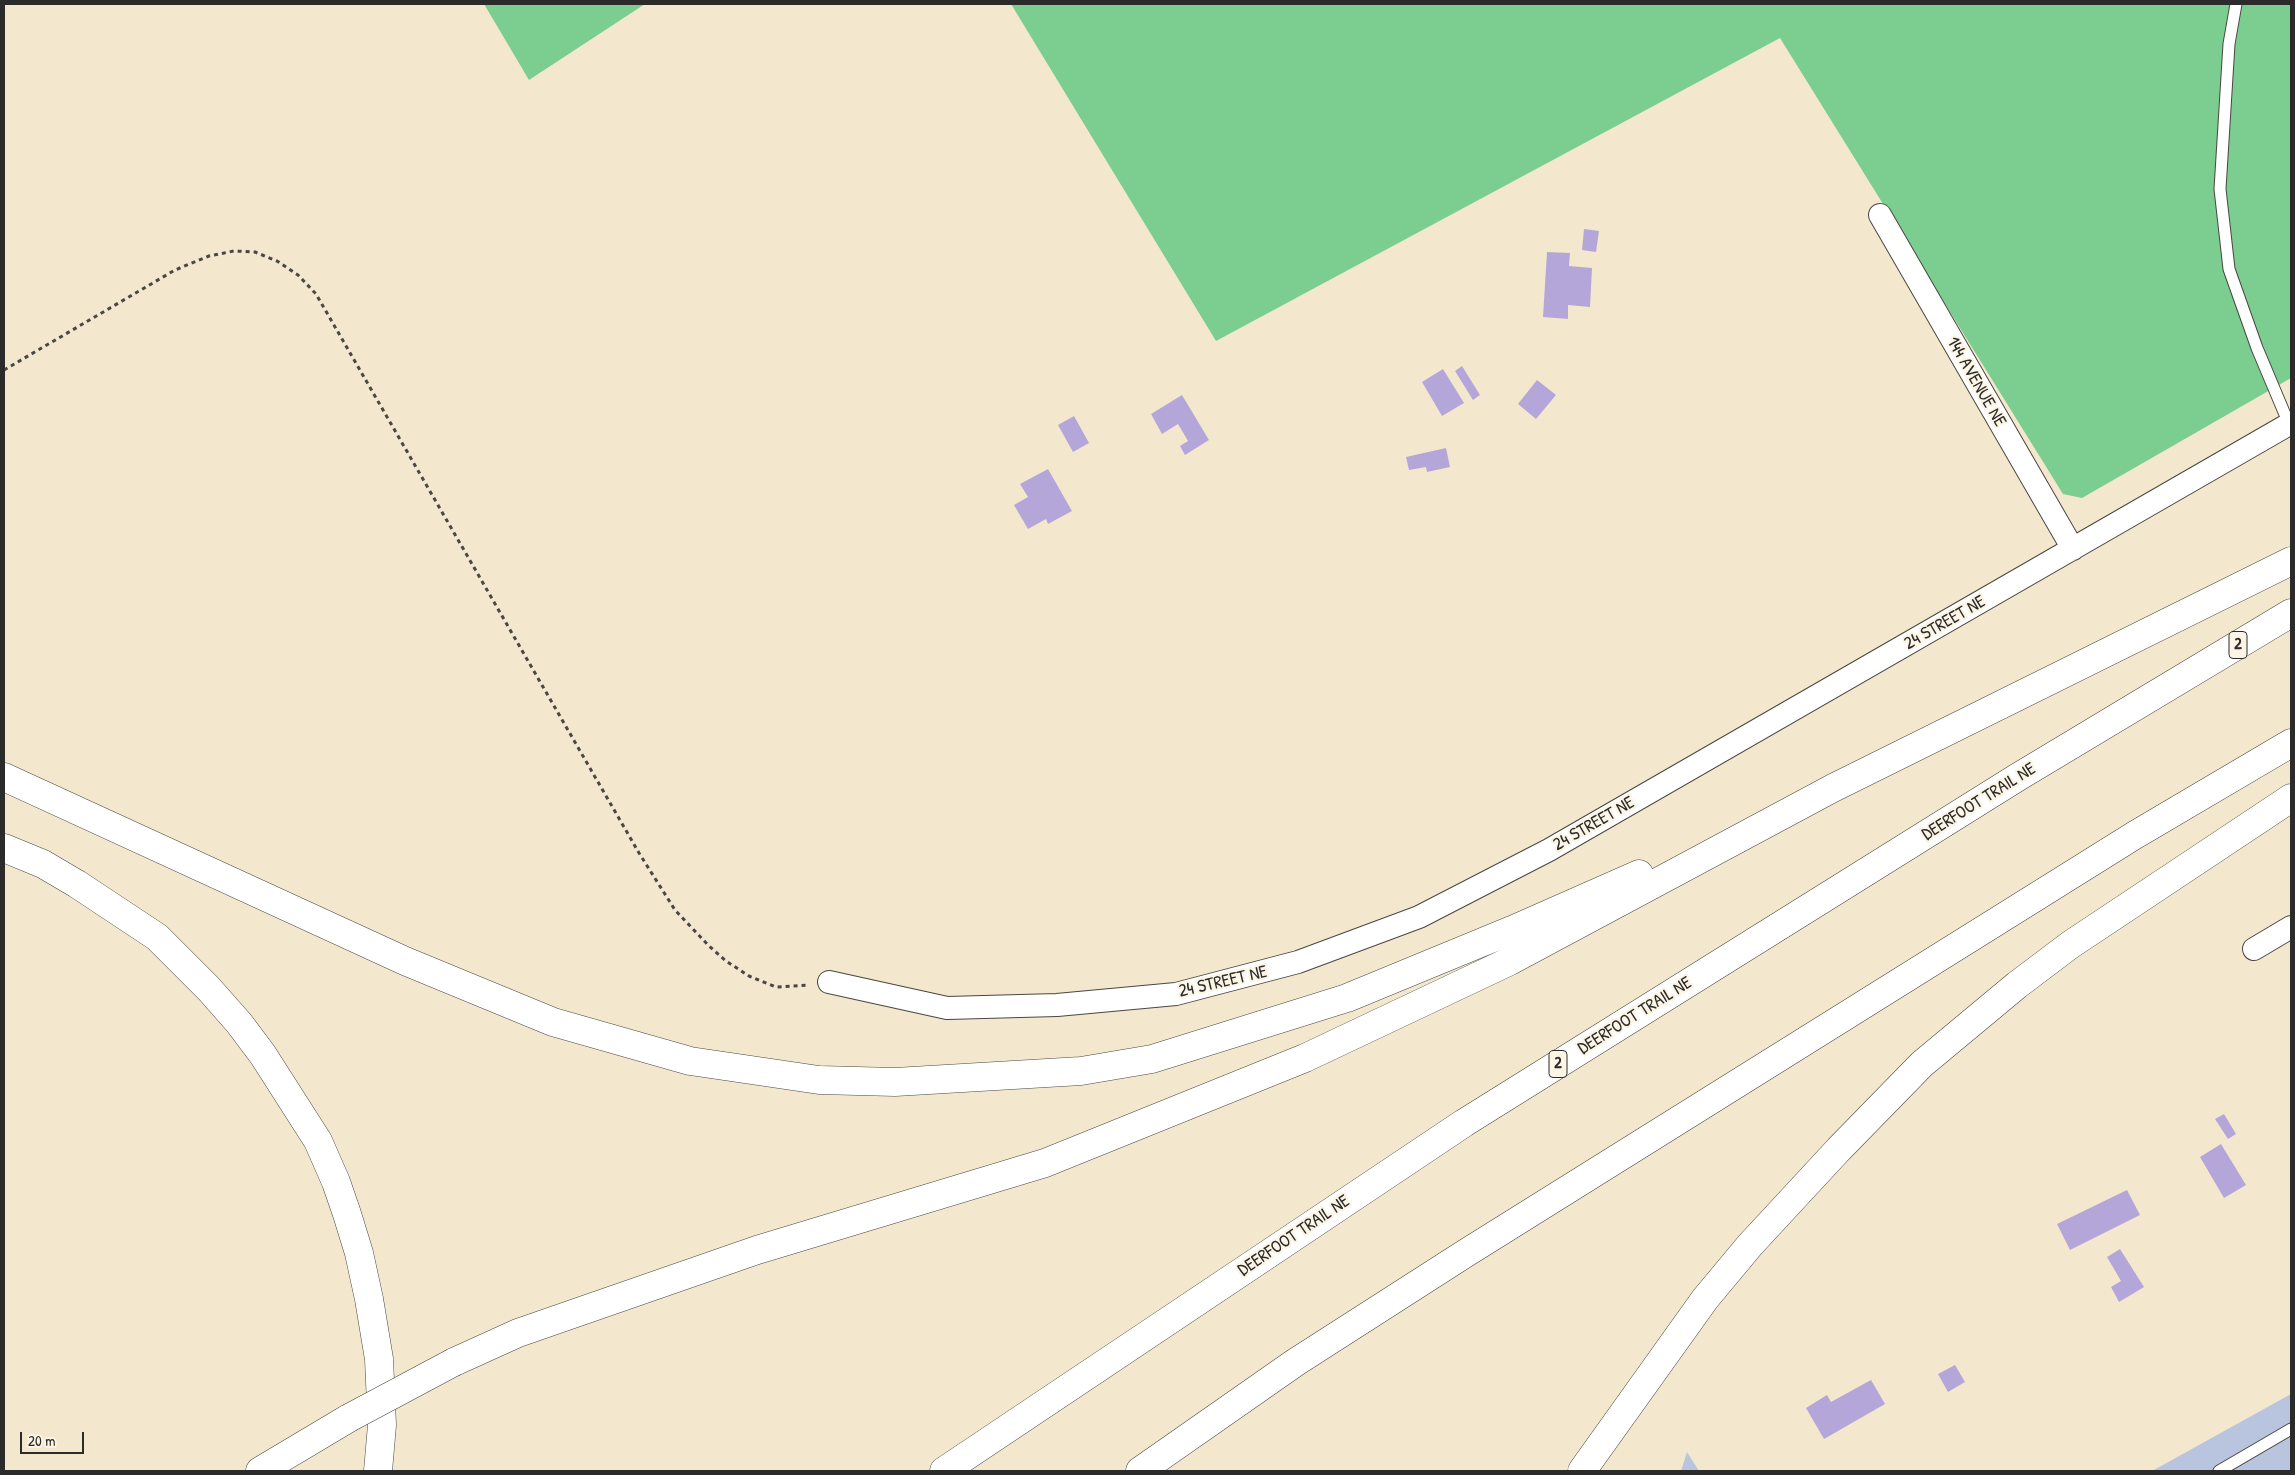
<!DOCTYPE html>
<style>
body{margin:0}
#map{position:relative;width:2295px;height:1475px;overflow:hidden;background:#f3e8cd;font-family:"Patrick Hand",sans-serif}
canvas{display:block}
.frame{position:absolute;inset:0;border:5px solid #2b2b2b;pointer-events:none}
.scale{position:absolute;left:20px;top:1432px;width:64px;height:22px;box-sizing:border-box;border:2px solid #2b2b2b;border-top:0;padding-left:6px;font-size:15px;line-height:18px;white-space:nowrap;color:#2b2b2b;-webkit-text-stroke:4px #fcf5e5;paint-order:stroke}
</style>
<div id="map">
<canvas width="2295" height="1475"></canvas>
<div class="frame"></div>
<div class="scale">20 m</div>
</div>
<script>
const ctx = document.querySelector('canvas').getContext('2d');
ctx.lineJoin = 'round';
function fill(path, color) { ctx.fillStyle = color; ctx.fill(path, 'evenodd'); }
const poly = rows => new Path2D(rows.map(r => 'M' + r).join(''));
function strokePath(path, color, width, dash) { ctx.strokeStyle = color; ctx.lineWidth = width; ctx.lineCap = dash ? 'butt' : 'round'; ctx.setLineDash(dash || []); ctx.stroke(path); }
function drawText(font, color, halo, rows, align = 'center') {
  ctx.font = font + ' "Patrick Hand",sans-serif'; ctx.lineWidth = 4.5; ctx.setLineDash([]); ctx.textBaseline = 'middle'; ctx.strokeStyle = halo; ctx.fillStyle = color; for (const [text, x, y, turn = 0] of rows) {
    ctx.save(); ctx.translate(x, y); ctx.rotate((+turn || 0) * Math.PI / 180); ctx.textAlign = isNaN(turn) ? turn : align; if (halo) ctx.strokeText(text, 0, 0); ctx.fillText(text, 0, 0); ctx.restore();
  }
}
fill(poly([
 [2291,1394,2291,1471,2152,1471],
 [1687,1452,1699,1471,1681,1471]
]), '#b9c5de');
fill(poly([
 [484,4,645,4,529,80],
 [1011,4,2291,4,2291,378,2082,498,2063,494,1780,38,1216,341]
]), '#7bce90');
fill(poly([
 [1584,229,1599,231,1596,252,1582,250],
 [1547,252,1570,253,1569,266,1592,268,1590,307,1568,305,1568,319,1543,317],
 [1462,366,1480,395,1473,400,1455,371],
 [1443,369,1464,403,1442,416,1422,382],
 [1537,380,1556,395,1536,419,1518,404],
 [1182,395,1209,440,1185,455,1180,446,1188,441,1178,424,1162,434,1151,414],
 [1074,416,1089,443,1073,452,1058,425],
 [1446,448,1450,467,1427,472,1426,467,1409,470,1406,457],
 [1048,469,1072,511,1048,524,1046,519,1028,529,1014,505,1028,497,1020,484],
 [2224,1114,2236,1134,2228,1139,2215,1119],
 [2221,1144,2246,1185,2224,1198,2200,1157],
 [2127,1190,2140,1215,2070,1250,2057,1224],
 [2120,1249,2144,1287,2119,1302,2111,1287,2121,1281,2107,1257],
 [1955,1365,1965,1382,1948,1392,1938,1374],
 [1871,1380,1885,1404,1824,1439,1806,1408,1827,1395,1831,1402]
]), '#b5a6da');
const service = poly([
 [2236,4,2229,44,2220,189,2229,269,2257,348,2289,424],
 [2219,1471,2291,1429]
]);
const minor = poly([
 [1880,215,2073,549],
 [2254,949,2291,927],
 [829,982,947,1008,1057,1005,1176,994,1298,962,1419,917,1549,850,2291,423]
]);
const motorway = poly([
 [4,777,405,961,553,1022,690,1061,819,1080,895,1082,1081,1071,1152,1059,1347,998,1512,930,1639,874],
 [4,848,43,864,77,884,157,937,209,989,239,1023,263,1055,318,1141,336,1182,347,1214,359,1253,369,1299,379,1359,382,1425,378,1471],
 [454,1362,518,1333,757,1250,1045,1163,1305,1058,1510,961,1833,788,2291,561],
 [260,1471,349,1418],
 [944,1471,1464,1123,2018,777,2291,613],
 [1140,1471,1296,1362,1466,1253,2135,835,2291,743],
 [1582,1471,1705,1299,1750,1245,1839,1149,1922,1064,2017,985,2070,945,2291,798]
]);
strokePath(service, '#494743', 13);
strokePath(minor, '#494743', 24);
strokePath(motorway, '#494743', 29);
strokePath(poly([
 [4,370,175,270,209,256,234,251,255,252,277,261,298,275,316,294,639,853,675,910,709,946,726,961,749,976,776,987,808,985]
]), '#494743', 3, [4, 4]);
strokePath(service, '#fff', 11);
strokePath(minor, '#fff', 22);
strokePath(motorway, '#fff', 28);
const motorwayBridge = poly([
 [349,1418,454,1362]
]);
strokePath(motorwayBridge, '#494743', 29, []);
strokePath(motorwayBridge, '#fff', 28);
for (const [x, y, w] of [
 [2238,645,18],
 [1558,1064,18]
]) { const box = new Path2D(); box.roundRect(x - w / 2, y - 13.5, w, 27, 4); ctx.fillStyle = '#fcf5e5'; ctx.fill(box); strokePath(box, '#2b2b2b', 1); }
drawText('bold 16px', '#2b2b2b', null, [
 ["2",2238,645],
 ["2",1558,1064]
]);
drawText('18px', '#2b2b2b', '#fcf5e5', [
 ["144 AVENUE NE",1976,382,60],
 ["24 STREET NE",1945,623,-30],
 ["DEERFOOT TRAIL NE",1979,802,-32],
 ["24 STREET NE",1594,824,-30],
 ["24 STREET NE",1223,982,-13],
 ["DEERFOOT TRAIL NE",1635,1016,-32],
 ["DEERFOOT TRAIL NE",1294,1236,-34]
]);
</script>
